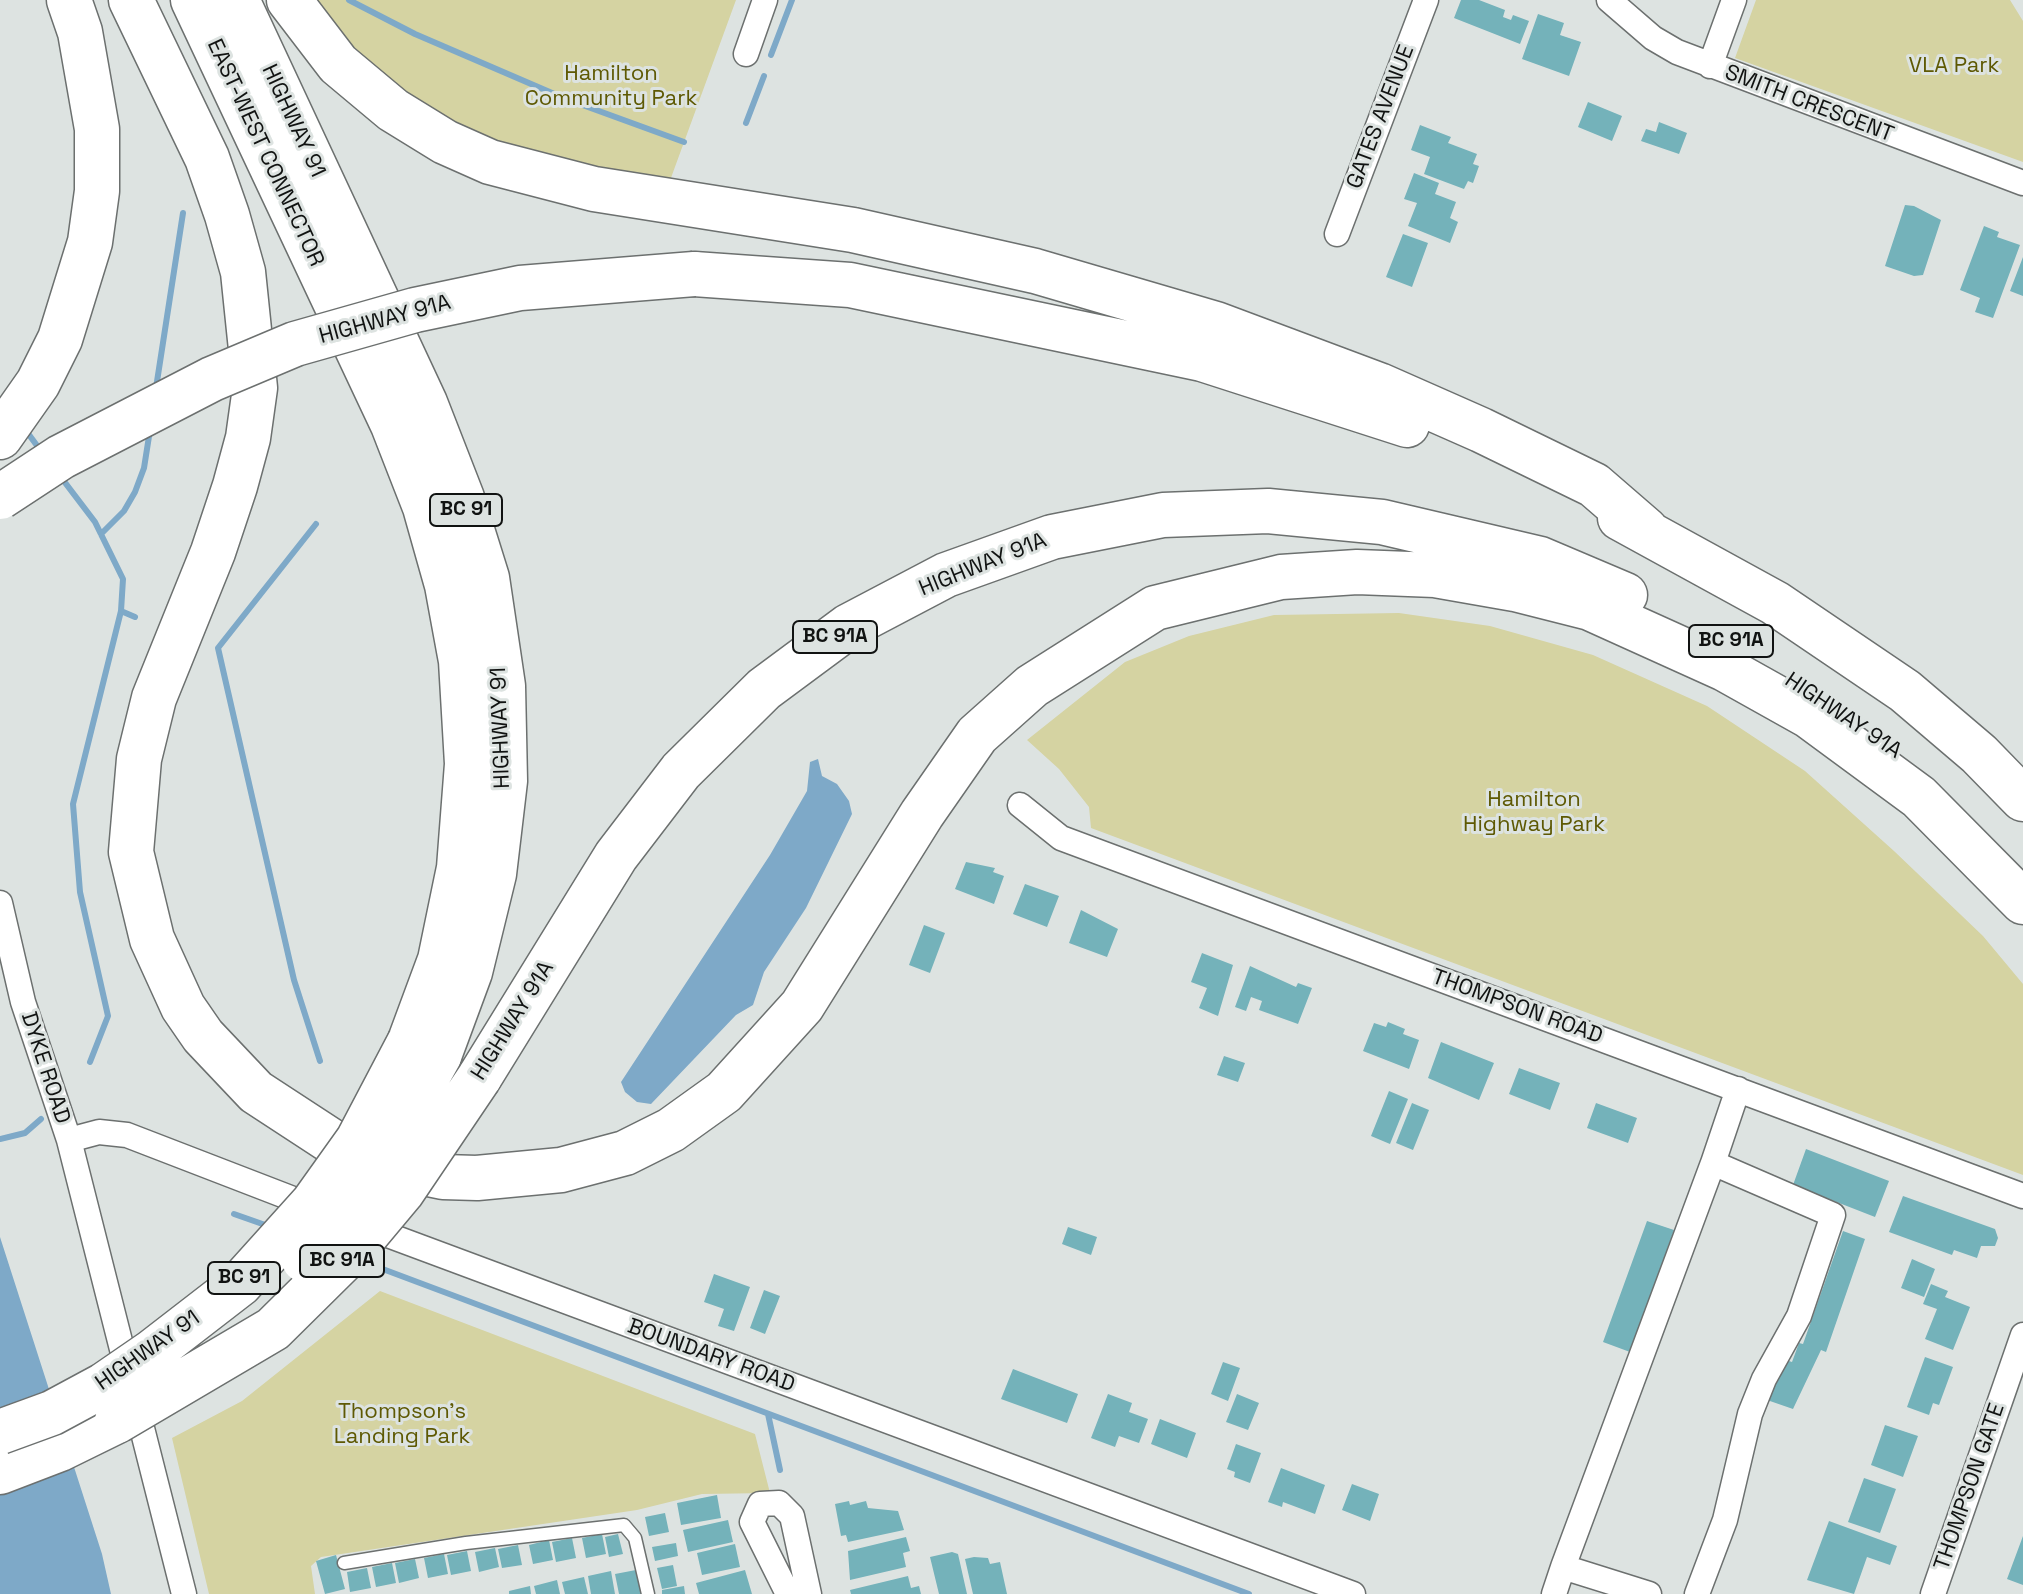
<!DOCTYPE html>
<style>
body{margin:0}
canvas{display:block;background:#dde3e1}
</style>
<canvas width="2023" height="1594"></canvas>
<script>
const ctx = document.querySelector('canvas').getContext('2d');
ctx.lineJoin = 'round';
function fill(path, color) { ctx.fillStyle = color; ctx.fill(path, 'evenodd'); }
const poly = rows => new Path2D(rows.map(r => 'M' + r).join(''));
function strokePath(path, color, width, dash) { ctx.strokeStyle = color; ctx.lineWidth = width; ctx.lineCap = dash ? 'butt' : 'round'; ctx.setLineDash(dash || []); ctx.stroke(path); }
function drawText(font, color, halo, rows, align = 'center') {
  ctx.font = font + ' "Space Grotesk",sans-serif'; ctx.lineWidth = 6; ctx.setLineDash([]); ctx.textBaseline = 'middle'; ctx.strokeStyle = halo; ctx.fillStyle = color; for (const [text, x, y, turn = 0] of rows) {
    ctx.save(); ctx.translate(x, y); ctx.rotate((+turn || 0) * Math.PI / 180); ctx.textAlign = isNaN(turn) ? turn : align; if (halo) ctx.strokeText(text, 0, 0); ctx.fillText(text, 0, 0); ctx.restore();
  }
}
fill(poly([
 [307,0,736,0,668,186,546,162,444,123,357,58],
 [1756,0,2010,0,2023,21,2023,162,1735,58],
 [1399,613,1490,626,1593,655,1707,706,1805,771,1894,851,1983,936,2023,984,2023,1175,1091,828,1089,807,1059,769,1027,740,1125,662,1189,636,1274,615],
 [380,1291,755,1434,770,1493,702,1494,637,1510,321,1557,311,1566,315,1594,209,1594,172,1438,242,1401]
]), '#d5d3a2');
fill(poly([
 [818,759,822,776,837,784,849,801,852,814,806,908,764,972,753,1005,736,1015,651,1104,637,1102,625,1092,621,1082,770,855,807,791,810,762],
 [0,1237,102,1554,111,1594,0,1594]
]), '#7ea9c8');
strokePath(poly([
 [349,0,415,34,566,99,684,142],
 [771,55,792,0],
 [746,123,764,76],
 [156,388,183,213],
 [24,428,41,451],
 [60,476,95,522,123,579,121,611,73,804,80,892,108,1016,90,1062],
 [316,524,218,648,294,980,320,1061],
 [101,534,124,511,135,492,144,468,150,430],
 [121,611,135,617],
 [0,1139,25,1133,41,1119],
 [234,1214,271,1227],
 [364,1262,1249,1594],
 [768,1414,780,1470]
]), '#7ea9c8', 6);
fill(poly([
 [1461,0,1479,0,1505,10,1503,17,1511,20,1513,15,1529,21,1520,44,1454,18],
 [1538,14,1564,23,1560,35,1581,42,1569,76,1522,59],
 [1588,102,1622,116,1612,141,1578,127],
 [1659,122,1687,133,1679,154,1641,141,1646,129,1656,132],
 [1420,125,1451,137,1448,143,1477,154,1473,164,1479,166,1473,183,1468,181,1464,189,1424,174,1430,157,1411,150],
 [1414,173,1439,183,1435,194,1456,202,1450,218,1458,222,1450,243,1408,226,1417,203,1404,199],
 [1905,205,1914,206,1941,220,1923,275,1914,276,1885,266],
 [1984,226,1999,232,1997,237,2020,245,1993,318,1975,312,1980,298,1960,290],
 [1403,234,1428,243,1412,287,1386,277],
 [2023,257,2023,296,2010,291],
 [966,862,995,868,993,872,1004,876,994,904,955,889],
 [1025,884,1059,896,1047,927,1013,914],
 [1081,910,1118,929,1107,957,1069,943],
 [924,925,945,933,930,973,909,965],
 [1202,953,1233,965,1218,1016,1199,1008,1207,988,1191,982],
 [1250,966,1296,987,1298,983,1312,988,1298,1024,1259,1010,1262,1001,1251,997,1246,1011,1235,1007],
 [1388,1022,1405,1029,1403,1034,1419,1040,1409,1069,1363,1051,1374,1023,1386,1027],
 [1441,1042,1494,1063,1479,1100,1428,1078],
 [1224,1056,1245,1063,1238,1082,1217,1075],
 [1519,1068,1560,1083,1550,1110,1509,1094],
 [1389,1091,1408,1099,1390,1144,1371,1136],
 [1412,1103,1429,1110,1413,1150,1396,1143],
 [1596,1103,1637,1118,1628,1143,1587,1128],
 [1806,1149,1889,1181,1875,1217,1793,1185],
 [1903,1196,1995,1229,1998,1238,1995,1246,1981,1246,1977,1258,1954,1250,1952,1255,1889,1232],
 [1647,1221,1674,1230,1630,1352,1603,1342],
 [1068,1227,1097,1237,1091,1255,1062,1244],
 [1843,1231,1865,1239,1826,1352,1821,1350,1793,1409,1767,1400,1786,1360,1792,1362,1799,1343,1803,1344],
 [1912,1259,1935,1269,1924,1297,1901,1288],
 [714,1274,750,1287,734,1331,718,1326,724,1309,704,1302],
 [1931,1284,1948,1291,1945,1297,1970,1307,1953,1350,1925,1339,1937,1309,1923,1304],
 [764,1290,780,1296,765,1334,750,1328],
 [1925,1357,1953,1367,1939,1405,1933,1403,1929,1415,1907,1407],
 [1223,1362,1240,1368,1228,1401,1211,1394],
 [1013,1369,1078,1394,1067,1423,1001,1399],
 [1108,1394,1132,1403,1129,1412,1148,1419,1139,1443,1119,1436,1115,1447,1091,1438],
 [1237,1394,1259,1403,1248,1430,1226,1422],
 [1160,1419,1196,1433,1187,1458,1151,1444],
 [1885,1425,1918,1436,1903,1477,1871,1465],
 [1236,1444,1261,1453,1250,1483,1234,1477,1235,1472,1227,1469],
 [1281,1468,1325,1485,1315,1514,1283,1502,1282,1507,1268,1502],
 [1864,1478,1896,1489,1880,1533,1848,1522],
 [1352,1484,1379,1494,1370,1521,1342,1510],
 [717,1495,721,1518,681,1525,677,1503],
 [849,1501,850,1505,866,1501,868,1508,898,1511,904,1530,848,1542,846,1535,841,1536,835,1504],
 [665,1513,669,1532,649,1536,645,1517],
 [728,1520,733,1542,688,1552,683,1530],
 [1829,1521,1897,1546,1890,1565,1867,1557,1854,1594,1807,1580],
 [602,1534,606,1554,586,1558,582,1538],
 [618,1534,623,1554,609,1557,605,1537],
 [2023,1536,2023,1585,2007,1579],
 [906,1537,910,1551,903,1553,906,1567,850,1580,848,1551],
 [572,1538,576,1558,556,1562,552,1542],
 [549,1540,553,1560,533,1564,529,1545],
 [676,1543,678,1556,655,1561,652,1547],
 [735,1544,740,1567,702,1575,697,1553],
 [518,1545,522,1565,502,1568,498,1549],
 [495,1548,499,1567,479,1572,475,1552],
 [467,1551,471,1571,451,1575,447,1555],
 [952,1552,958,1554,967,1594,939,1594,930,1557],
 [444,1554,448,1574,428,1578,424,1558],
 [336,1555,345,1589,325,1594,316,1561],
 [974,1557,988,1558,990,1564,1000,1562,1007,1594,973,1594,965,1559],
 [415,1559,419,1578,399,1583,395,1563],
 [392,1563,396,1583,376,1587,372,1567],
 [673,1565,677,1586,662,1589,657,1568],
 [367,1568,371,1588,350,1592,347,1572],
 [636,1570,641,1594,619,1594,615,1574],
 [745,1570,752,1594,699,1594,696,1583],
 [611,1571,615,1594,591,1594,588,1576],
 [908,1576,911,1588,919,1586,921,1594,851,1594,850,1590],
 [584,1577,588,1594,565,1594,562,1582],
 [557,1580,560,1594,536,1594,534,1586],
 [530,1586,531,1594,509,1594,509,1591],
 [684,1586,685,1594,662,1594,662,1590]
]), '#74b2ba');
const lane = poly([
 [344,1563,466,1543,624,1525,635,1538,648,1594]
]);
const street = poly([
 [1609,0,1653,38,1677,52,2023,183],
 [746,54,765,0],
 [1710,66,1734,0],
 [1337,234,1426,0],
 [1020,805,1061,838,2023,1196],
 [0,903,23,1002,69,1140,184,1594],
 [69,1140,99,1132,127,1135,319,1209],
 [361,1225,1353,1594],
 [1563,1567,1713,1163],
 [788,1594,752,1522,760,1504,779,1503,792,1516,809,1594],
 [1554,1594,1563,1567,1649,1594],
 [1697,1594,1725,1520,1750,1414,1764,1379,1799,1316,1833,1215,1713,1163,1738,1089],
 [1933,1594,2023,1335]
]);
const highway = poly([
 [131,0,207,158,227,215,243,272,255,388,248,438,235,486,213,552,154,698,139,759,131,852,152,939,183,1007,203,1036,256,1092,331,1141,409,1170,443,1177,477,1178,561,1170,625,1153,671,1130,724,1092,802,1006,922,814,977,735,1032,686,1155,608,1281,577,1357,572,1435,575,1515,589,1590,608,1725,669,1809,716,1919,797,2023,902],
 [193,0,393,425,425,507,447,585,461,661,467,764,459,868,440,960,410,1041],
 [237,0,425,403,462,498,487,578,503,686,505,781,494,874,470,972,439,1056],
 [289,0,338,64,393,110,445,142,490,162,594,189,853,230,1035,271,1216,324,1379,385,1481,430,1594,485,1646,530],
 [694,274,850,285,1202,359,1407,425],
 [0,437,38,383,60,339,90,242,97,191,97,129,80,32,69,0],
 [1620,518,1775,603,1905,691,1979,754,2023,799],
 [479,1078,616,856,681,771,764,689,849,626,946,575,1052,537,1163,515,1268,511,1382,522,1540,559,1625,595],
 [0,1472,60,1449,117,1421]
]);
strokePath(lane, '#6c706f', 15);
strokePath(street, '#6c706f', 27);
strokePath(highway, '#6c706f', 47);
strokePath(lane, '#fff', 12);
strokePath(street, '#fff', 24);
strokePath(highway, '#fff', 44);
const highwayBridge = poly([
 [0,497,61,457,212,379,295,344,415,310,520,288,694,274],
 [304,1260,333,1229,376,1169,439,1056],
 [117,1421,273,1329,356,1247,402,1192,479,1078],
 [0,1432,52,1413,104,1385,152,1352,240,1284,313,1203,358,1140,410,1041]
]);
strokePath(highwayBridge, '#6c706f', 47, []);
strokePath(highwayBridge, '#fff', 44);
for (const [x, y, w] of [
 [466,510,72],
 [835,637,84],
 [1731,641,84],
 [342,1261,84],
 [244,1278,72]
]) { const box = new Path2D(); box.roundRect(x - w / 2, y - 16, w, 32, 6); ctx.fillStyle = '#dde3e1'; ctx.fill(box); strokePath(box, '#111312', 2); }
drawText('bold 20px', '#111312', null, [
 ["BC 91",466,510],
 ["BC 91A",835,637],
 ["BC 91A",1731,641],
 ["BC 91A",342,1261],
 ["BC 91",244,1278]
]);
drawText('22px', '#5e5903', '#dde3e1', [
 ["VLA Park",1954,66],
 ["Hamilton",611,74],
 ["Community Park",611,99],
 ["Hamilton",1534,800],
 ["Highway Park",1534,825],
 ["Thompson's",402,1412],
 ["Landing Park",402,1437]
]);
drawText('22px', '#111312', '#dde3e1', [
 ["SMITH CRESCENT",1809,104,21],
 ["GATES AVENUE",1381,117,-69],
 ["HIGHWAY 91",293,121,65],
 ["EAST-WEST CONNECTOR",265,153,65],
 ["HIGHWAY 91A",385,320,-15],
 ["HIGHWAY 91A",983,565,-22],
 ["HIGHWAY 91A",1843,716,34],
 ["HIGHWAY 91",501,728,-92],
 ["THOMPSON ROAD",1517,1007,20],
 ["HIGHWAY 91A",513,1021,-58],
 ["DYKE ROAD",45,1068,72],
 ["HIGHWAY 91",148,1351,-35],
 ["BOUNDARY ROAD",711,1356,20],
 ["THOMPSON GATE",1970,1487,-71]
]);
</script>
